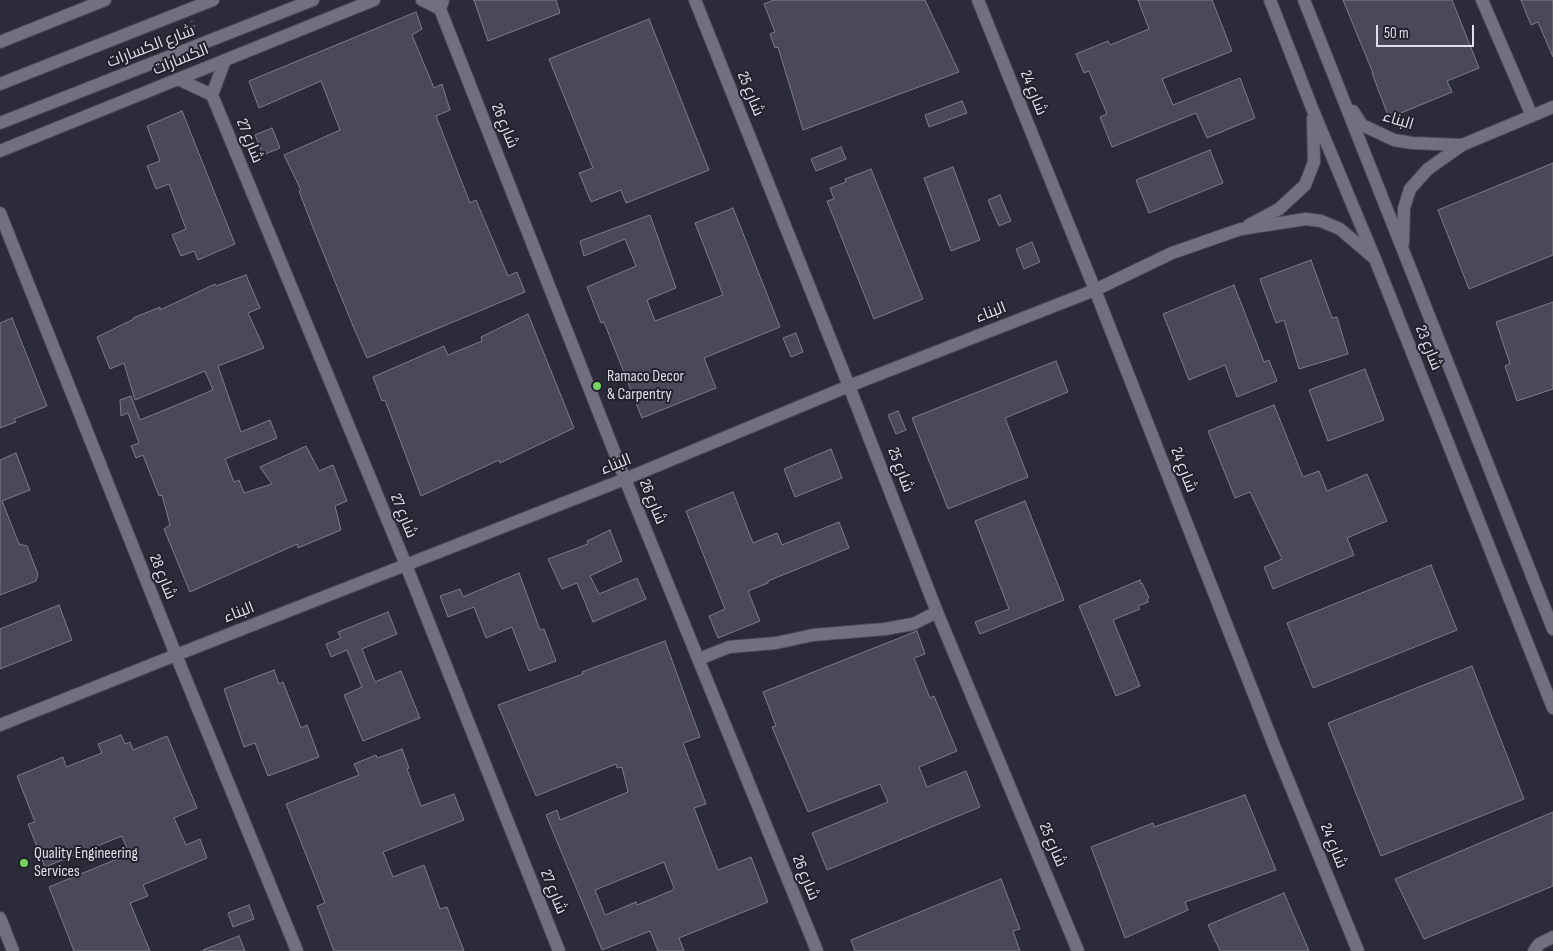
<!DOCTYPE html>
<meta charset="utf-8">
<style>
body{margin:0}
#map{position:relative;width:1553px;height:951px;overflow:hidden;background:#2c2b39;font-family:"Sofia Sans Condensed",sans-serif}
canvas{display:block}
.scale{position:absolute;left:1376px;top:25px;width:98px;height:22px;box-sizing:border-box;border:2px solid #e0dfe8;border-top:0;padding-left:6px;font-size:15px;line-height:18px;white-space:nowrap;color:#e0dfe8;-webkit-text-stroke:4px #22212e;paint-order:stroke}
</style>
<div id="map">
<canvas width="1553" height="951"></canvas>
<div class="scale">50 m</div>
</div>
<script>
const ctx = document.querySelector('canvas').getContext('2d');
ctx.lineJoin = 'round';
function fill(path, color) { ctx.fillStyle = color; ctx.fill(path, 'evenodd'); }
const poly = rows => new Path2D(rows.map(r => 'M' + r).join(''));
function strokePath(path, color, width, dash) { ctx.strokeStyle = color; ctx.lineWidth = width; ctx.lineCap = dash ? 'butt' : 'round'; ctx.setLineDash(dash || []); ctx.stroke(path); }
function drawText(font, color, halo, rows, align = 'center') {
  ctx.font = font + ' "Sofia Sans Condensed",Cairo,sans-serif'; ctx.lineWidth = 4; ctx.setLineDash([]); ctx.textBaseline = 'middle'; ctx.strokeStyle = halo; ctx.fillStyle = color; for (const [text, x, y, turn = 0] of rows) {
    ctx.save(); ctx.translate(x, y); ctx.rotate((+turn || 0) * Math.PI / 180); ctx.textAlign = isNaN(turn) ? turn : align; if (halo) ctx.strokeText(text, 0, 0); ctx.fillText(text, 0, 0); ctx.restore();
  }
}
const building = poly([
 [474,0,556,0,560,13,488,41,474,0],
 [774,0,925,0,959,72,803,130,778,47,775,48,770,34,775,32,764,4,774,0],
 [1138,0,1212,0,1232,51,1162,79,1173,105,1240,78,1255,118,1207,138,1196,113,1112,147,1100,117,1107,114,1089,71,1084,73,1076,54,1108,41,1110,45,1149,29,1138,0],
 [1343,0,1452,0,1479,68,1447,81,1452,92,1389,118,1372,73,1373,73,1343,0],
 [1521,0,1553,0,1553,57,1538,22,1531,25,1521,0],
 [416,12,422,29,412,35,434,88,442,84,450,110,436,116,470,203,476,200,508,276,517,272,525,292,367,358,353,326,312,225,299,191,301,190,284,155,340,130,321,81,259,108,249,81,416,12],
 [649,19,709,170,626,203,621,190,591,202,579,173,593,168,549,59,649,19],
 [962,101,967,113,929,127,925,115,962,101],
 [182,111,235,244,198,260,194,251,181,256,172,235,186,229,169,184,156,189,147,166,160,161,147,126,182,111],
 [272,128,280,148,263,155,255,135,272,128],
 [841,147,846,159,816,171,811,159,841,147],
 [1210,150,1223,183,1149,213,1136,180,1210,150],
 [1553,163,1553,255,1469,289,1438,210,1553,163],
 [953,167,980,240,951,251,924,178,953,167],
 [871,169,923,299,874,319,827,201,834,199,830,188,846,182,845,179,871,169],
 [1000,195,1011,221,999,226,988,200,1000,195],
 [733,208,780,327,704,358,716,388,642,418,604,322,601,323,587,287,636,266,625,239,584,256,580,241,650,215,676,288,647,300,655,321,723,295,695,223,733,208],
 [1032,242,1040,262,1024,269,1016,249,1032,242],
 [1311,260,1332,318,1337,317,1348,354,1299,369,1284,320,1276,323,1260,279,1311,260],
 [246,275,260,308,248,313,264,348,218,366,241,432,270,420,277,438,225,459,234,482,239,480,244,493,272,484,260,467,306,446,319,471,333,465,347,501,335,506,341,530,298,548,297,544,190,592,164,529,170,525,162,495,159,496,143,455,136,458,131,446,139,443,128,413,121,416,120,400,131,396,140,420,213,390,205,371,135,400,124,363,110,369,97,337,134,319,133,318,160,307,160,310,215,284,216,286,246,275],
 [1234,285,1264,362,1269,360,1277,381,1237,397,1225,365,1189,380,1163,314,1234,285],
 [1553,302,1553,389,1517,401,1505,366,1510,364,1496,322,1553,302],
 [528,314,574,428,500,463,499,460,421,496,385,400,382,401,373,377,444,346,448,355,482,341,481,337,528,314],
 [12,318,47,406,14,419,16,422,0,428,0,323,12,318],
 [796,333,803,352,791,357,783,338,796,333],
 [1056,361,1068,392,1005,418,1028,477,948,509,912,418,1056,361],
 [1365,369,1384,420,1328,441,1309,390,1365,369],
 [1274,405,1303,477,1319,471,1327,491,1367,474,1387,521,1347,538,1354,555,1273,589,1264,567,1282,559,1250,492,1235,498,1208,431,1274,405],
 [898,411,906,430,896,434,888,415,898,411],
 [831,449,842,478,795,497,784,469,831,449],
 [16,453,30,490,2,501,19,544,27,546,38,574,36,581,0,595,0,460,16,453],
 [733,492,753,543,777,533,782,545,839,522,849,548,768,581,768,583,748,591,760,621,718,638,709,616,725,609,686,511,733,492],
 [1025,501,1064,600,980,634,975,622,1009,609,975,521,1025,501],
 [610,530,622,561,590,576,599,594,637,578,646,599,593,622,577,583,562,589,548,559,588,544,587,541,610,530],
 [1431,565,1457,630,1313,688,1287,623,1431,565],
 [519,573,540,630,544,629,556,661,529,671,512,627,486,638,474,607,448,617,440,596,460,589,463,597,519,573],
 [1140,580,1141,584,1142,583,1149,598,1147,599,1148,602,1138,606,1140,609,1113,620,1140,686,1116,696,1079,606,1140,580],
 [59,605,72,640,0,669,0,629,59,605],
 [388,612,397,634,362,649,375,682,401,671,420,718,363,741,344,695,362,687,347,650,331,657,326,644,341,638,338,632,388,612],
 [917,631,925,654,914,658,930,698,934,696,957,751,919,767,927,787,966,771,980,807,827,870,812,833,888,802,880,784,808,812,772,727,776,726,763,692,917,631],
 [665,641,700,737,683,743,706,804,694,808,718,870,751,857,768,902,679,938,684,951,658,951,650,931,602,950,546,815,557,810,560,820,628,792,622,767,617,768,616,764,536,796,498,705,583,674,582,672,665,641],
 [664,862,674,888,673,890,637,905,636,902,605,915,595,890,664,862],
 [1472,666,1524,799,1381,856,1328,723,1472,666],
 [274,670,279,684,283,682,301,728,307,725,319,757,268,776,255,743,244,747,224,689,274,670],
 [121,735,125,744,130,742,133,750,167,736,197,808,174,818,186,845,200,839,207,858,143,885,148,896,130,903,150,951,74,951,49,887,129,854,122,836,45,867,28,824,35,822,17,776,63,757,66,767,102,753,98,744,121,735],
 [402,749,409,768,407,769,421,806,454,794,464,820,383,852,393,877,424,865,440,909,447,907,464,951,334,951,317,906,325,903,286,804,359,775,354,764,376,755,377,758,402,749],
 [1245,795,1276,870,1185,902,1188,910,1125,938,1091,847,1153,823,1154,827,1245,795],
 [1553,812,1553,886,1424,939,1395,879,1553,812],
 [1001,879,1020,929,1013,931,1020,951,855,951,851,940,1001,879],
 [1284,893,1309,951,1220,951,1208,925,1284,893],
 [249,905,254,919,233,927,228,913,249,905],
 [239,936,245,951,203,951,203,950,239,936]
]);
fill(building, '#4b4959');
strokePath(building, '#7d7c8c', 1);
const minor = poly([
 [422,0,440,9],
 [443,0,440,9,625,479,817,951],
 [695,0,849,386,937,612,1078,951],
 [978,0,1095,290,1275,748,1358,951],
 [1270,0,1312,108,1375,259,1553,708],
 [1304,0,1553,629],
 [1482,0,1532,116],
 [0,42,105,0],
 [225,60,212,95,406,565,559,951],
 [178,79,212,95],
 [0,84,213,0],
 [1353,111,1362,125,1394,140,1412,143,1462,145],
 [0,123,313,0],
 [0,151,374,0],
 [0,213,176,655,297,951],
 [1249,225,1279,209,1305,185,1314,162,1313,118],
 [1403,243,1404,208,1410,189,1428,169,1462,145,1553,107],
 [699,659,729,647,776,643,813,635,885,629,913,624,937,612],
 [0,725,176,655,625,479,849,386,1095,290,1172,253,1241,229,1306,219,1321,221,1340,229,1375,259],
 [0,918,13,951],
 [1534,951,1539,944,1553,937]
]);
strokePath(minor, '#4a4854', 14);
strokePath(poly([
 [190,36,187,29,194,26,191,20]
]), '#6d6c78', 2.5, [1, 4]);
strokePath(minor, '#717080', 12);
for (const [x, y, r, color] of [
 [597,386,5,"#75d25b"],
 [24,863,5,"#75d25b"]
]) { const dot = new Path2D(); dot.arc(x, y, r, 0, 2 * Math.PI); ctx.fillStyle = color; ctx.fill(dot); strokePath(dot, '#22212e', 2); }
drawText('16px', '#e0dfe8', '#22212e', [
 ["شارع الكسارات",151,47,-21],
 ["الكسارات",181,60,-22],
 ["شارع 24",1033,93,68],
 ["شارع 25",750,94,68],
 ["البناء",1398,121,17],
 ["شارع 26",504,126,68],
 ["شارع 27",249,141,68],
 ["البناء",991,313,-21],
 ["شارع 23",1428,348,68],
 ["البناء",616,465,-22],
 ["شارع 25",900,470,69],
 ["شارع 24",1183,470,69],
 ["شارع 26",652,502,68],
 ["شارع 27",403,516,68],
 ["شارع 28",162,577,68],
 ["البناء",239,613,-21],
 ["شارع 25",1052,845,67],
 ["شارع 24",1333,846,68],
 ["شارع 26",805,878,68],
 ["شارع 27",553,892,68]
]);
drawText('16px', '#e0dfe8', '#22212e', [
 ["Ramaco Decor",607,377],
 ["& Carpentry",607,395],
 ["Quality Engineering",34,854],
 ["Services",34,872]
], 'left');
</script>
